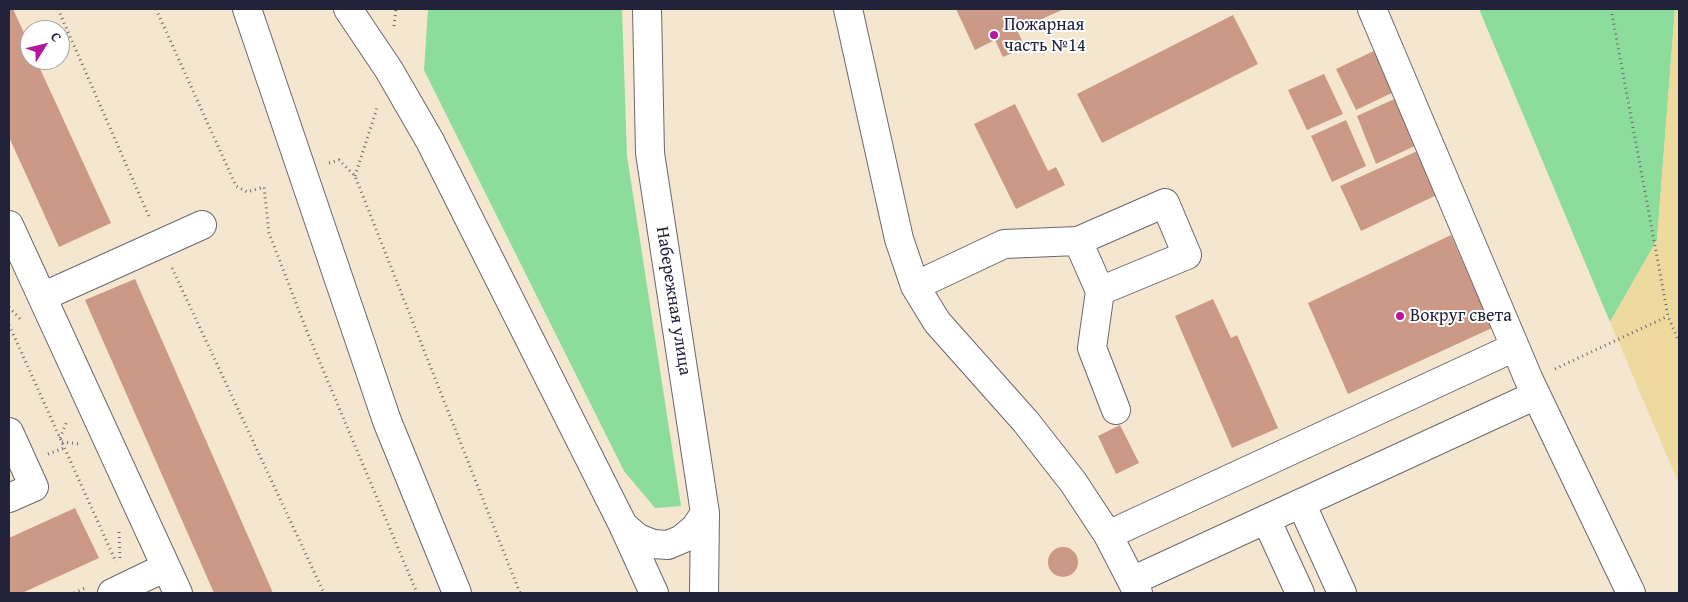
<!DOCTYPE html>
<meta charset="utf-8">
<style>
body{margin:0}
#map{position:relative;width:1688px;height:602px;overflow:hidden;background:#f4e6cf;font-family:"Gentium Book Plus",serif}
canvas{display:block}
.frame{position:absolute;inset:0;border:10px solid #22223b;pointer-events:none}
.north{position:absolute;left:20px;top:20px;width:50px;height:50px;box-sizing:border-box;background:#fff;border:1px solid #a7a7b1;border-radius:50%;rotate:54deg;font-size:14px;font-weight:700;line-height:20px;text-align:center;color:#22223b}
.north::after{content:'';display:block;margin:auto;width:18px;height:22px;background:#b5179e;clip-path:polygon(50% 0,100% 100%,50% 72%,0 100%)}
</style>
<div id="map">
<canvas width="1688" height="602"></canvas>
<div class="frame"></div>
<div class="north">С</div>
</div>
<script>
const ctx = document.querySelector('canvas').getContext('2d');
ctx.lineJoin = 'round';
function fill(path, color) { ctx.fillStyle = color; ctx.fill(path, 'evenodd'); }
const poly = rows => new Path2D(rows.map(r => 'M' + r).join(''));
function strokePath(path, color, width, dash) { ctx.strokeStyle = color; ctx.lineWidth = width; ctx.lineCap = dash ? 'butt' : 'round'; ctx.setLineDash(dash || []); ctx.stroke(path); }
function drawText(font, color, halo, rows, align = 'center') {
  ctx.font = font + ' "Gentium Book Plus",serif'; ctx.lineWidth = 4; ctx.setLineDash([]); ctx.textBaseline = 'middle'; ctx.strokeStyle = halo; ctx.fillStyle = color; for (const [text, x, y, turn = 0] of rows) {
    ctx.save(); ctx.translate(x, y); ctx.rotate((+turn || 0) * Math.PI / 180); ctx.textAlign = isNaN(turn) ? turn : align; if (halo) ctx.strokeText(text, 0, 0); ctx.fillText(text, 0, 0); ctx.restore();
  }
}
fill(poly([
 [428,9,622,9,627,156,681,506,655,508,624,471,424,70],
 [1479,9,1675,9,1657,240,1610,322]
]), '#8cdc9c');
fill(poly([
 [1675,9,1679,9,1679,484,1610,322,1657,240]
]), '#eeda9e');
fill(poly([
 [9,9,13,9,30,46,30,60,36,60,111,223,59,247,9,137],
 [956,9,1064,9,1017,30,1025,47,1003,57,995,40,975,50],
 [1233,15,1258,64,1102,143,1077,94],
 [1378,49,1398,90,1356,110,1336,69],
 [1324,74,1343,114,1307,130,1288,90],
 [1401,96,1421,143,1376,164,1357,116],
 [1015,104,1048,171,1056,167,1065,185,1016,209,974,124],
 [1346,120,1366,166,1332,182,1311,136],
 [1424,148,1443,192,1361,231,1340,186],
 [1451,235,1492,328,1348,394,1308,303],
 [135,279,273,593,214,593,85,300],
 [1213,299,1231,338,1237,335,1278,428,1232,448,1175,316],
 [1120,425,1139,463,1116,474,1098,436],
 [75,508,99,558,22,593,9,593,9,538],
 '1048 562a15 15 0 1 1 30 0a15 15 0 1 1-30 0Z'
]), '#cb9986');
const minor = poly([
 [247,9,387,421,457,593],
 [348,9,389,70,430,141,623,525,654,593],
 [647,9,650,153,705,513,704,593],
 [848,9,899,239,915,286,937,322,1026,422,1073,482,1108,535,1138,593],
 [1372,9,1529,380,1631,593],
 [9,225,178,593],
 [915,286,1004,244,1078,241,1165,203,1187,255,1100,291,1078,241],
 [1100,291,1092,348,1116,410],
 [42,297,202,225],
 [9,432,34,487,9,498],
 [1301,503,1342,593],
 [1266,519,1300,593],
 [623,525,638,538,653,544,668,545,682,539,695,528,705,513],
 [1108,535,1515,347],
 [1132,581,1536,395],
 [112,593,166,567]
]);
strokePath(minor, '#6c676f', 30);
strokePath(poly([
 [58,9,150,219],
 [156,9,236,186,247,192,264,187,269,233,308,334,417,593],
 [1611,9,1668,316,1679,342],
 [394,26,396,9],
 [329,163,339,160,355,176,520,593],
 [355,176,378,105],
 [172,268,324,593],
 [9,307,21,320],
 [9,325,116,562],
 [1555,369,1668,316],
 [60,438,67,421],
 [62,442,80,444],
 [48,454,64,448],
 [119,532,120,558],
 [74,593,85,588]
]), '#6c676f', 3, [1, 4]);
strokePath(minor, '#fff', 28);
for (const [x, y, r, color] of [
 [994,35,5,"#b5179e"],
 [1400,316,5,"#b5179e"]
]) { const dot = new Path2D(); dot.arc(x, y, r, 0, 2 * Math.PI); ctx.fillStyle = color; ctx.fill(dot); strokePath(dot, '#fff', 2); }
drawText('18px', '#22223b', '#fff', [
 ["Пожарная",1004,25],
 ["часть №14",1004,46],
 ["Вокруг света",1410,316]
], 'left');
drawText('18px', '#22223b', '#fff', [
 ["Набережная улица",673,301,81]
]);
</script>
